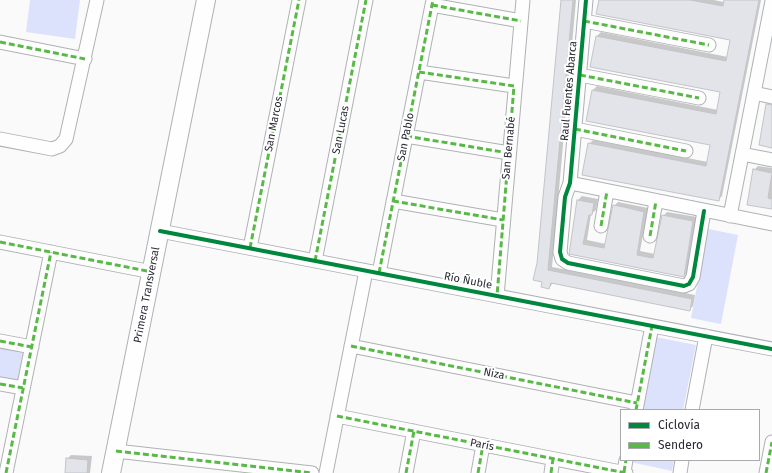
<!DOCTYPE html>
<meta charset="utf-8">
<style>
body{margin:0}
#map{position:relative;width:772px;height:473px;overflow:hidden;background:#fafafa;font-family:"Fira Sans",sans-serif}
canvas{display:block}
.legend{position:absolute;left:620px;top:409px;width:140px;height:52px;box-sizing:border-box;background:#fff;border:1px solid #a9aaae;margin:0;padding:5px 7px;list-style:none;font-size:12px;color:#282a34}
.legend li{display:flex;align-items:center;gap:8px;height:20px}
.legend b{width:20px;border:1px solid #a9aaae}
</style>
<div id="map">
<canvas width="772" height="473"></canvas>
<ul class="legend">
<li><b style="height:5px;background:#00873e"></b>Ciclovía</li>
<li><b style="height:5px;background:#58b947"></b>Sendero</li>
</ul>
</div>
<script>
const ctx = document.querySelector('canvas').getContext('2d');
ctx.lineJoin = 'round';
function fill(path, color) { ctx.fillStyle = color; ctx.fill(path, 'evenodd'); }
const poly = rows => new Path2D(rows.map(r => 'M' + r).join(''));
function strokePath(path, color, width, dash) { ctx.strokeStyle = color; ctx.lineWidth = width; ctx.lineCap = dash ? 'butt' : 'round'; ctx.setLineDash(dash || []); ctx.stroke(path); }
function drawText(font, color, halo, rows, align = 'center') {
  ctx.font = font + ' "Fira Sans",sans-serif'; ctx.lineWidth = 4; ctx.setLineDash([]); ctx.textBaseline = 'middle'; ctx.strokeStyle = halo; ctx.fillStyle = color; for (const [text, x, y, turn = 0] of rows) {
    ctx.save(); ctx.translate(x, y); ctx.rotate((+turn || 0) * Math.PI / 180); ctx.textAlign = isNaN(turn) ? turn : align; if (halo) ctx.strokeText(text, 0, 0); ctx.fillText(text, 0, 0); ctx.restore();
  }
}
fill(poly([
 [30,0,80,0,75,39,26,32],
 [708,229,738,235,721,324,691,318],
 [656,337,696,345,683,410,641,410],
 [0,345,24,350,17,383,0,380],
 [631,460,674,460,672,471,631,462]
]), '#dce2fb');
fill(poly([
 [562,0,576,0,552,267,695,295,693,306,689,310,553,283,549,288,543,281,538,263],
 [600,0,714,0,738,5,739,0,761,0,722,196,718,200,589,144,593,140,708,162,711,144,587,120,593,90,597,86,718,110,721,92,597,36,601,32,728,57,731,39],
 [758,166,772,168,772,208,754,170],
 [582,196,598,199,596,210,591,214,587,240,606,244,614,206,618,202,648,208,640,251,655,254,663,216,667,212,697,217,688,272,684,276,570,253,578,200],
 [71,455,92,456,90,473,66,473,67,459]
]), '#0003');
const building = poly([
 [561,0,573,0,548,270,692,299,690,311,551,283,549,289,541,287,542,282,533,280,537,263,561,0],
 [599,0,690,0,723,6,724,0,759,0,719,201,582,175,588,143,706,166,710,145,586,121,592,90,716,114,720,92,590,67,596,36,726,61,730,40,596,14,599,0],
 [766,104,772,105,772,148,759,145,766,104],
 [753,169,772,173,768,198,772,199,772,209,747,205,753,169],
 [577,200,594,203,592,215,589,215,583,244,604,248,613,205,624,207,644,212,637,255,653,258,662,215,693,221,684,277,569,254,577,200],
 [66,458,88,460,87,473,65,473,66,458]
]);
fill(building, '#e3e4ea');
strokePath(building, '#c3c4c8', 1);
const street = poly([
 [586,0,570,183,565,197,560,252,562,259,568,263,684,286,689,284,693,277,704,211],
 [432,5,521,21],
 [584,21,709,45],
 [0,42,85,59],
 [419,72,514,86],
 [580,75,699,98],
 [754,93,772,97],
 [575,129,686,151],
 [406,136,509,153],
 [0,139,52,149,60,146,66,139,97,0],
 [742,154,772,160],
 [570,183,772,224],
 [393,201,503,220],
 [730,216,772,1],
 [601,226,607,191],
 [160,231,772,349],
 [650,236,656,201],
 [0,242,152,272],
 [250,248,299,0],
 [315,261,366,0],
 [379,273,433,0],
 [497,296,523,0],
 [0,341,32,347],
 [351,346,637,403],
 [0,384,23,388],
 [636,410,652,326],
 [692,410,706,336],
 [337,416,626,473],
 [116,451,312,473],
 [624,472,626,460],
 [6,473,51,252],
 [326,473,366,271],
 [406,473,414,431],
 [478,473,483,445],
 [551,473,553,459],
 [680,473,682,460],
 [766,473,772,442]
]);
const secondary = poly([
 [111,473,206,0]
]);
strokePath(street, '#afb1b5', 15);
strokePath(secondary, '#afb1b5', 20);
strokePath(street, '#fefefe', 13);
strokePath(secondary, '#fefefe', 18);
strokePath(poly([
 [432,5,521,21],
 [584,21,709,45],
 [0,42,85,59],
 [419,72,514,86,497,296],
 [580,75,699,98],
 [575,129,686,151],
 [406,136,509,153],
 [393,201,503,220],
 [601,226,607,191],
 [650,236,656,201],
 [0,242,152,272],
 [250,248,299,0],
 [315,261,366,0],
 [379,273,433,0],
 [0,341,32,347],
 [351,346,637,403],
 [0,384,23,388],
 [636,410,652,326],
 [337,416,626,473],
 [116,451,312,473],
 [624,472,626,460],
 [6,473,51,252],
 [406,473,414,431],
 [478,473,483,445],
 [551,473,553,459],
 [766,473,772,442]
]), '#58b947', 3, [6, 3]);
strokePath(poly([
 [586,0,570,183,565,197,560,252,562,259,568,263,684,286,689,284,693,277,704,211],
 [160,231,772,349]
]), '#00873e', 4);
drawText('11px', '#282a34', '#fff', [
 ["Raul Fuentes Abarca",569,91,-85],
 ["San Marcos",274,124,-79],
 ["San Lucas",341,130,-79],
 ["San Pablo",406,137,-79],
 ["San Bernabé",509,148,-85],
 ["Río Ñuble",468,281,11],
 ["Primera Transversal",147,295,-79],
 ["Niza",494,374,11],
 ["París",482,445,11]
]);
</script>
